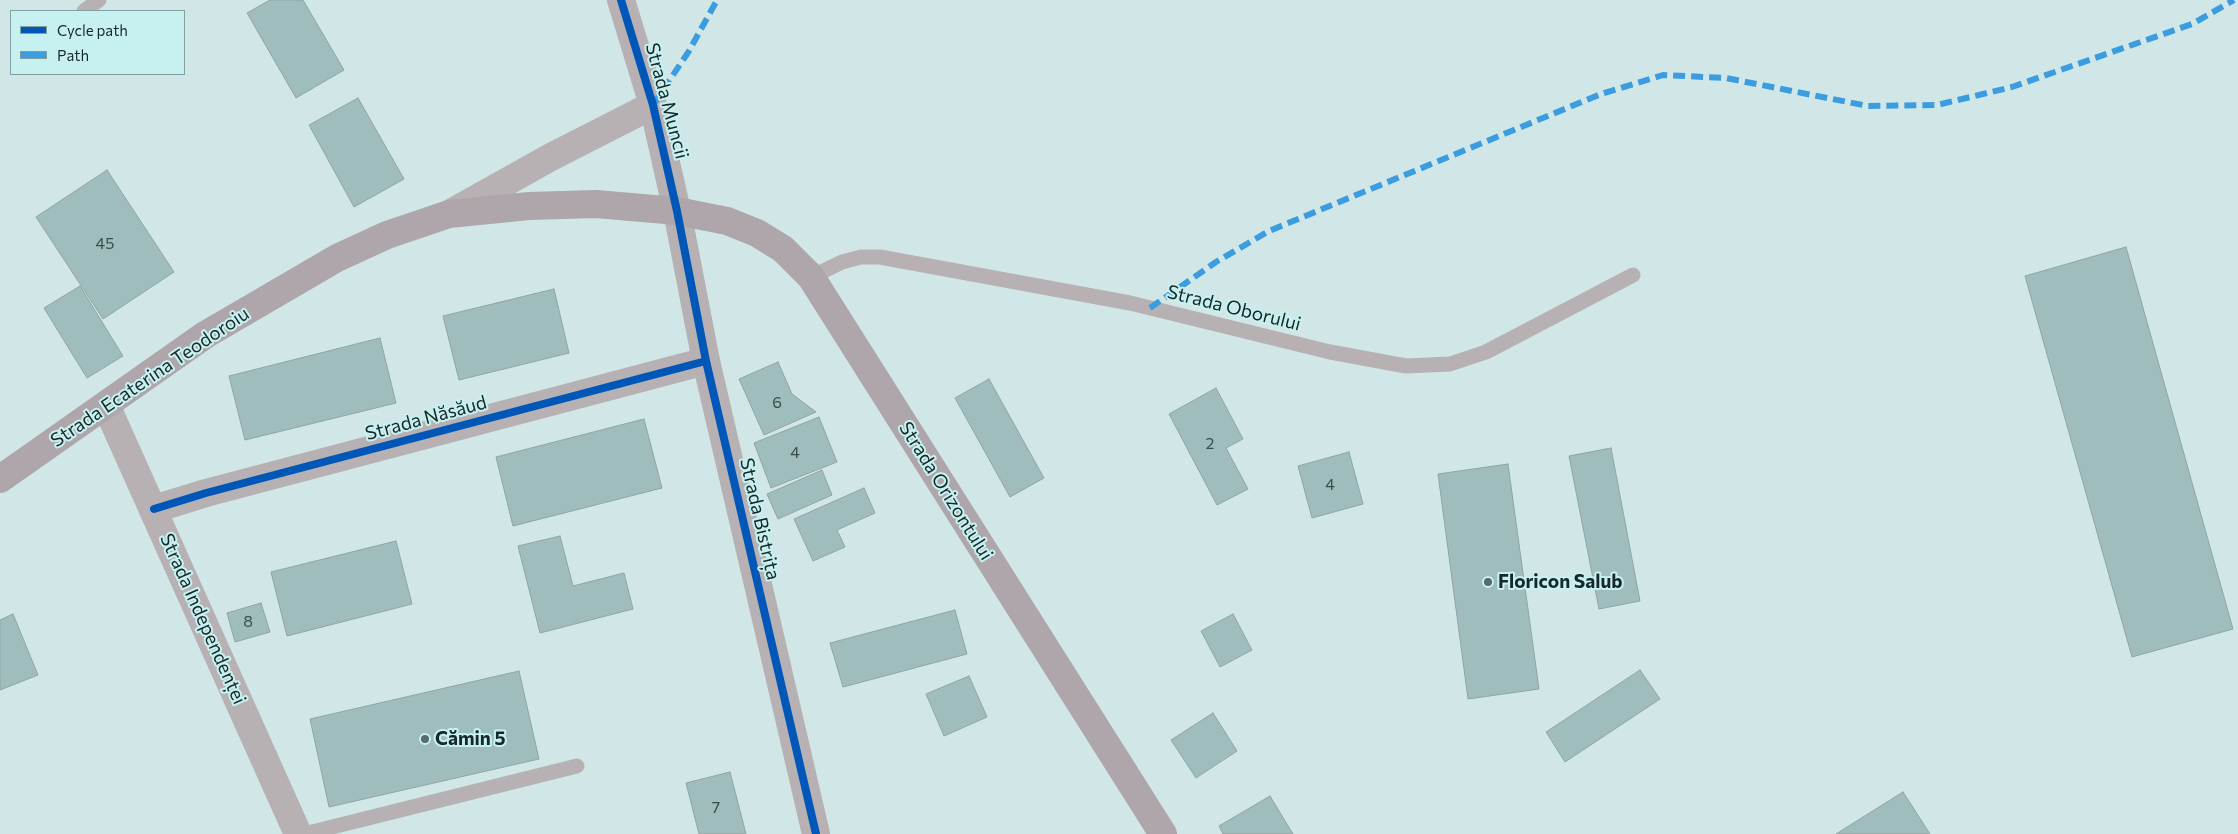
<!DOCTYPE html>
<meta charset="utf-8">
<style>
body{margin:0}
#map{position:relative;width:2238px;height:834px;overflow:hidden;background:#d1e7e7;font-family:Commissioner,sans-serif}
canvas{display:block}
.legend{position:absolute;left:10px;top:10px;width:175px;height:65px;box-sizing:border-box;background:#c7f1f1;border:1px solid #81a1a1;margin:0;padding:6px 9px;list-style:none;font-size:15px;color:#182828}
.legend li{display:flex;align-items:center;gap:10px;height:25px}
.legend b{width:25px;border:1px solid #81a1a1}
</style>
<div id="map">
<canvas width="2238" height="834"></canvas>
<ul class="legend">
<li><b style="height:6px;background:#0057b8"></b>Cycle path</li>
<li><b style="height:6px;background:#3b9ce0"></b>Path</li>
</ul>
</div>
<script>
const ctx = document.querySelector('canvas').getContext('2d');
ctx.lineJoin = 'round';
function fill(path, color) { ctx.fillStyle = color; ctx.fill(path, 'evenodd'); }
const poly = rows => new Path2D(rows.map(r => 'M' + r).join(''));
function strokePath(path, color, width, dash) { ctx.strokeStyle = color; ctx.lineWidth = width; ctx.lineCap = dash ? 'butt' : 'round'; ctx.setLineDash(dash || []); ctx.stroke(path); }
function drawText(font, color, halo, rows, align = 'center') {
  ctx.font = font + ' Commissioner,sans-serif'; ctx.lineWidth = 4; ctx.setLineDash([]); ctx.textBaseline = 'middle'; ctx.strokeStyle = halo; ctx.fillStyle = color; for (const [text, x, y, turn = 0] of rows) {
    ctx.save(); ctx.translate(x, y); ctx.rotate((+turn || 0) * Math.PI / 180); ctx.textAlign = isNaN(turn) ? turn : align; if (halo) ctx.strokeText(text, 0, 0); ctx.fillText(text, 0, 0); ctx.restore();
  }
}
const building = poly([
 [270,0,303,0,344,70,296,98,247,13,270,0],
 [358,98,404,179,354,207,309,125,358,98],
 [107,170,174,272,103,319,36,217,107,170],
 [2126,247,2233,629,2132,657,2025,276,2126,247],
 [80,286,123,356,87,378,44,308,80,286],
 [554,289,569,353,459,380,443,316,554,289],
 [380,338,396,403,245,440,229,376,380,338],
 [778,362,792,394,816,412,764,435,739,379,778,362],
 [989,379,1044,478,1010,497,955,398,989,379],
 [1216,388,1243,439,1226,448,1248,489,1217,505,1169,414,1216,388],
 [819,417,837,462,771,488,754,443,819,417],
 [644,419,662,488,513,526,496,457,644,419],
 [1611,448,1640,601,1599,609,1569,456,1611,448],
 [1349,452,1363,504,1312,518,1298,466,1349,452],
 [1508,464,1539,689,1468,699,1438,474,1508,464],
 [822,470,832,495,778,519,767,494,822,470],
 [864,488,875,513,837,530,845,547,813,561,794,519,864,488],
 [560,536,573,586,624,573,633,609,540,633,518,546,560,536],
 [396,541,412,604,287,636,271,572,396,541],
 [261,603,270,632,235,642,227,613,261,603],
 [955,610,967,654,843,687,830,643,955,610],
 [13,614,38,675,0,690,0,620,13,614],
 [1233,614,1252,650,1220,667,1201,631,1233,614],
 [1640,670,1660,699,1565,762,1546,732,1640,670],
 [519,671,539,759,329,807,310,719,519,671],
 [969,676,987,717,944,736,926,694,969,676],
 [1213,713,1237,751,1196,778,1171,740,1213,713],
 [730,772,746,834,699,834,686,783,730,772],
 [1903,792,1930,834,1836,834,1903,792],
 [1270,796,1293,834,1223,834,1219,826,1270,796]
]);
fill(building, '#a0bdbd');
strokePath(building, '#92a3a3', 1);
strokePath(poly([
 [84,11,99,0],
 [811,277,842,262,861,257,880,257,1130,303,1330,352,1406,366,1450,364,1486,352,1633,275],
 [304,834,577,766]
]), '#b8b1b4', 15);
strokePath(poly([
 [621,0,653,105,677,211,706,361,816,834],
 [449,214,551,157,653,105],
 [106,405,298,834],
 [154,509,206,493,706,361]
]), '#b8b1b4', 28);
strokePath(poly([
 [0,479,205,335,337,258,387,235,449,214,529,206,596,204,677,211,727,221,757,233,783,249,811,277,1163,834]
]), '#aea6aa', 28);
strokePath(poly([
 [653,105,689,51,717,0],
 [1150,308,1216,262,1269,231,1601,94,1663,75,1726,78,1868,106,1937,105,2012,87,2192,24,2234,0]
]), '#3b9ce0', 6, [12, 6]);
strokePath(poly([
 [621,0,653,105,677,211,706,361,816,834],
 [154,509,206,493,706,361]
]), '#0057b8', 8);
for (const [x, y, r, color] of [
 [1488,582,5,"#596b6b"],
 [425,739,5,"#596b6b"]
]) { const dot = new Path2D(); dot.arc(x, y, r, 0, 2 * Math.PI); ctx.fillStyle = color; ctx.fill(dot); strokePath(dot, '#c7f1f1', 2); }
drawText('16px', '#3a4d4d', null, [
 ["45",105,244],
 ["6",777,403],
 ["2",1210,444],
 ["4",795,453],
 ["4",1330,485],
 ["8",248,622],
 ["7",716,808]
]);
drawText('19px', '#182828', '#c7f1f1', [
 ["Strada Muncii",667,101,75],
 ["Strada Oborului",1234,308,14],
 ["Strada Ecaterina Teodoroiu",150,377,-34],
 ["Strada Năsăud",426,418,-15],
 ["Strada Orizontului",946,491,58],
 ["Strada Bistrița",760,519,77],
 ["Strada Independenței",203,619,66]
]);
drawText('bold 19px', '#182828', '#c7f1f1', [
 ["Floricon Salub",1498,582],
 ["Cămin 5",435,739]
], 'left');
</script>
